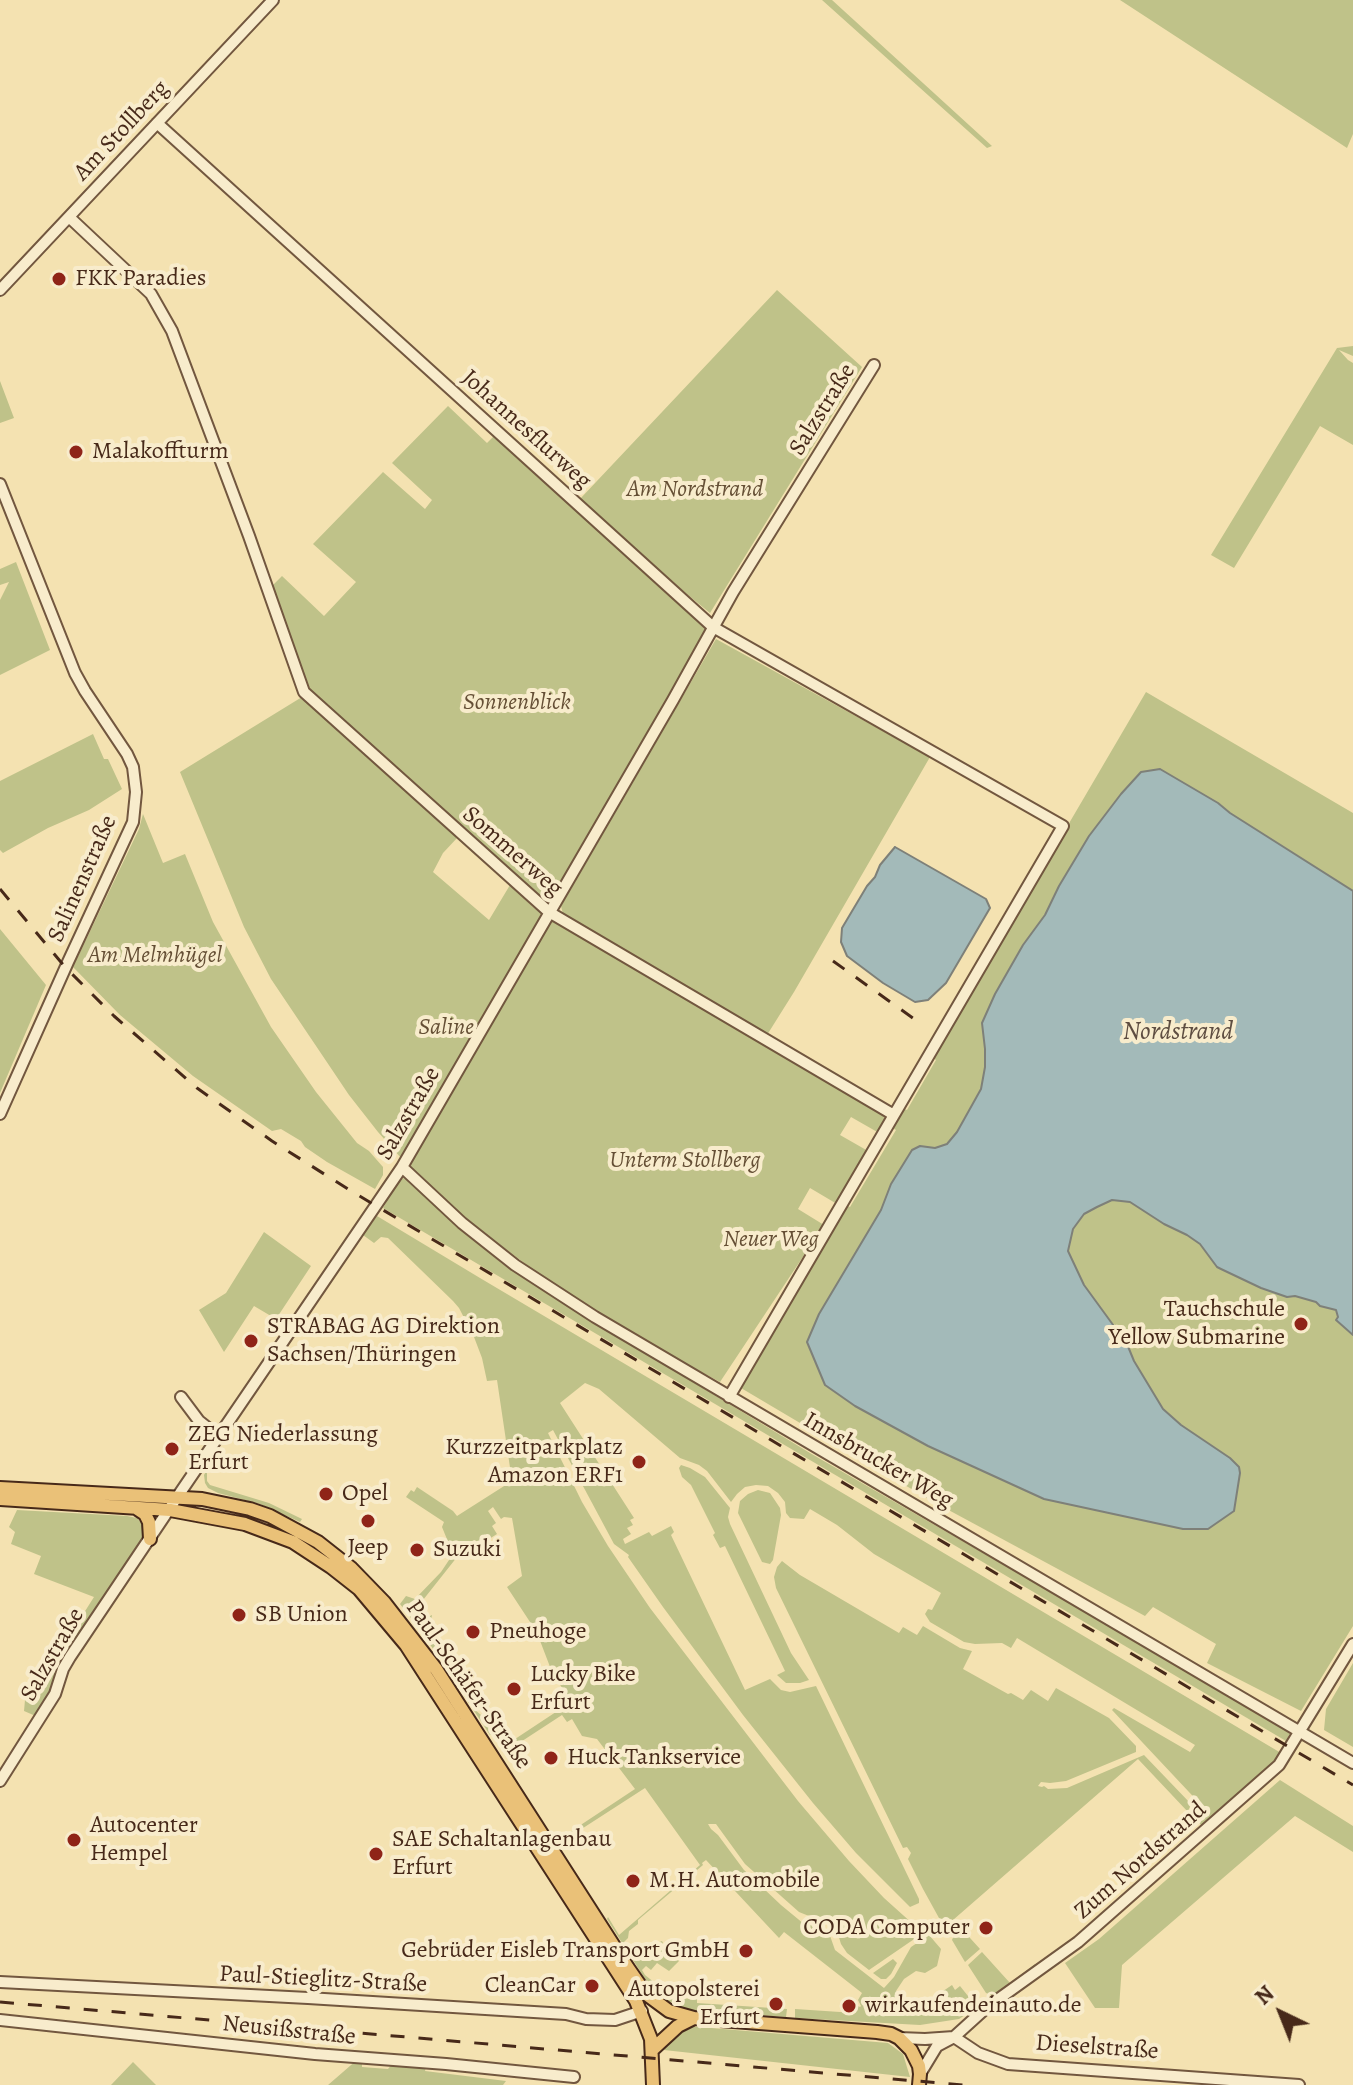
<!DOCTYPE html>
<meta charset="utf-8">
<style>
body{margin:0}
#map{position:relative;width:1353px;height:2085px;overflow:hidden;background:#f4e2b1;font-family:Alegreya,serif}
canvas{display:block}
.north{position:absolute;left:1241px;top:1973px;width:80px;height:80px;-webkit-text-stroke:6px #f8eccc;paint-order:stroke;rotate:317deg;font-size:22px;font-weight:700;line-height:32px;text-align:center;color:#472919}
.north::after{content:'';display:block;margin:auto;width:28px;height:36px;background:#472919;clip-path:polygon(50% 0,100% 100%,50% 72%,0 100%)}
</style>
<div id="map">
<canvas width="1353" height="2085"></canvas>
<div class="north">N</div>
</div>
<script>
const ctx = document.querySelector('canvas').getContext('2d');
ctx.lineJoin = 'round';
function fill(path, color) { ctx.fillStyle = color; ctx.fill(path, 'evenodd'); }
const poly = rows => new Path2D(rows.map(r => 'M' + r).join(''));
function strokePath(path, color, width, dash) { ctx.strokeStyle = color; ctx.lineWidth = width; ctx.lineCap = dash ? 'butt' : 'round'; ctx.setLineDash(dash || []); ctx.stroke(path); }
function drawText(font, color, halo, rows, align = 'center') {
  ctx.font = font + ' Alegreya,serif'; ctx.lineWidth = 8; ctx.setLineDash([]); ctx.textBaseline = 'middle'; ctx.strokeStyle = halo; ctx.fillStyle = color; for (const [text, x, y, turn = 0] of rows) {
    ctx.save(); ctx.translate(x, y); ctx.rotate((+turn || 0) * Math.PI / 180); ctx.textAlign = isNaN(turn) ? turn : align; if (halo) ctx.strokeText(text, 0, 0); ctx.fillText(text, 0, 0); ctx.restore();
  }
}
fill(poly([
 [822,0,832,0,992,146,987,148],
 [1120,0,1353,0,1353,134,1347,148],
 [777,290,862,367,710,613,644,559,580,499],
 [1353,346,1353,356,1339,350,1348,360,1353,363,1353,445,1320,426,1234,568,1211,555,1337,348],
 [0,381,14,418,0,423],
 [448,406,487,443,495,435,704,624,706,632,550,900,547,901,541,901,314,695,304,679,273,585,282,576,324,616,356,582,313,544,383,472,425,509,432,500,392,463],
 [16,562,50,650,0,675,0,600,9,582,0,585,0,569],
 [716,639,930,757,794,992,767,1035,563,914,561,906],
 [1146,692,1353,813,1353,1626,1301,1711,1207,1663,1216,1644,1153,1607,1145,1616,930,1500,741,1388,845,1205,850,1207,896,1130,891,1127,902,1108,907,1110,936,1060,932,1057],
 [302,697,458,837,443,853,433,872,489,920,510,885,533,907,882,1113,885,1120,879,1133,851,1117,840,1135,868,1151,837,1204,810,1188,798,1209,824,1225,720,1382,664,1352,562,1291,469,1222,417,1176,378,1132,349,1095,271,979,244,927,180,772],
 [93,734,104,759,108,759,122,789,89,810,48,828,3,853,0,850,0,781],
 [143,814,163,863,185,854,213,922,271,1027,316,1092,357,1143,369,1151,383,1167,383,1175,375,1189,327,1162,305,1147,301,1141,281,1129,272,1131,193,1076,120,1015,73,967,139,829],
 [0,929,46,985,0,1093],
 [404,1178,413,1183,462,1230,504,1265,571,1308,810,1453,1286,1728,1290,1733,1286,1741,383,1208,398,1181],
 [377,1216,480,1278,1281,1753,1277,1760,1202,1826,1192,1815,1195,1809,1199,1813,1204,1808,1112,1710,1114,1708,1190,1752,1195,1745,1017,1638,1011,1648,1002,1643,975,1644,964,1642,930,1622,925,1614,928,1609,932,1610,941,1593,874,1554,837,1525,810,1509,804,1519,790,1518,786,1513,785,1502,778,1493,768,1486,756,1485,745,1487,737,1494,731,1502,707,1471,699,1465,680,1458,599,1389,585,1383,560,1403,634,1518,630,1520,633,1525,627,1528,631,1534,623,1539,625,1544,649,1532,652,1536,671,1526,674,1532,671,1535,745,1690,770,1679,781,1690,790,1692,816,1686,919,1899,919,1903,910,1907,856,1853,813,1803,743,1715,663,1607,628,1557,629,1555,614,1544,553,1430,548,1433,582,1502,608,1546,650,1608,798,1801,849,1861,884,1898,923,1933,869,1970,847,1953,841,1944,837,1931,824,1922,799,1912,745,1864,716,1824,708,1824,711,1829,718,1835,744,1870,781,1905,804,1924,822,1927,829,1933,835,1950,884,1988,894,1977,911,1947,929,1935,941,1949,937,1966,925,1973,916,1971,904,1979,896,1991,918,2008,952,1985,955,1990,960,1986,968,1996,971,2006,968,2013,959,2019,920,2025,795,2018,795,2009,855,2013,856,2005,860,2007,861,2006,858,2000,862,1993,784,1932,779,1938,706,1860,702,1863,703,1865,638,1920,638,1924,629,1931,628,1938,624,1942,636,1960,653,1945,662,1941,663,1943,661,1945,663,1947,666,1945,679,1961,669,1971,657,1963,651,1970,646,1966,642,1970,645,1975,660,1987,656,1992,645,1979,607,1919,608,1917,619,1935,700,1865,645,1788,563,1841,561,1838,635,1789,597,1739,582,1736,572,1719,567,1722,562,1715,513,1747,515,1751,513,1753,518,1756,513,1759,509,1758,503,1747,571,1702,552,1672,534,1625,532,1625,507,1587,522,1576,512,1518,504,1517,501,1519,493,1507,488,1511,496,1523,492,1526,497,1534,478,1546,475,1540,470,1543,471,1545,461,1552,423,1600,426,1604,419,1608,426,1618,432,1615,430,1626,420,1630,400,1604,406,1596,415,1599,441,1572,453,1554,442,1527,444,1522,406,1497,411,1490,414,1492,417,1487,453,1511,457,1516,512,1481,497,1380,487,1381,482,1358,474,1337,459,1308,453,1301,388,1238,381,1237,374,1243,363,1235],
 [264,1232,311,1266,276,1319,254,1306,224,1352,199,1310,226,1293],
 [219,1456,207,1473,207,1481,210,1485,269,1503,302,1519,300,1522,260,1504,218,1493,208,1488,205,1483,204,1475,213,1459],
 [681,1465,690,1468,705,1477,730,1508,728,1517,730,1524,791,1653,809,1680,800,1683,786,1683,777,1675,785,1671,725,1546,720,1548,713,1535,715,1533,691,1485,682,1477,679,1468],
 [758,1490,770,1493,780,1508,781,1515,773,1560,770,1564,762,1562,738,1513,740,1501,748,1494],
 [17,1510,127,1516,137,1518,142,1524,145,1523,146,1536,56,1683,38,1717,24,1711,25,1700,40,1663,45,1661,48,1651,52,1644,61,1649,94,1597,34,1574,41,1556,11,1544,15,1532,9,1527],
 [782,1561,800,1575,899,1633,903,1627,917,1635,923,1626,960,1648,972,1651,963,1669,1008,1694,1011,1693,1023,1700,1031,1690,1048,1701,1056,1688,1109,1718,1136,1746,1136,1752,1066,1781,1050,1783,1041,1782,1038,1786,1042,1787,1044,1786,1048,1789,1067,1788,1144,1755,1191,1804,1188,1812,1138,1759,953,1920,944,1922,939,1918,923,1889,908,1859,911,1853,907,1847,903,1848,776,1588,774,1577,777,1567],
 [435,1639,454,1668,453,1672,449,1672,429,1643],
 [1353,1663,1353,1747,1324,1730,1326,1709],
 [463,1677,464,1679,462,1681,470,1694,473,1693,475,1696,473,1698,476,1703,474,1709,481,1715,483,1714,486,1719,489,1717,491,1720,488,1722,495,1732,490,1735,457,1685,459,1679],
 [1280,1780,1353,1826,1353,1852,1295,1816,1122,1965,1119,2008,1095,2008,1065,1963,1099,1939],
 [961,1928,980,1949,965,1962,952,1940,955,1933],
 [982,1952,1010,1983,1035,1964,1036,1966,1001,1992,991,1995,986,1993,968,1965],
 [893,1959,897,1963,891,1974,886,1979,881,1979,873,1973],
 [670,1994,675,1998,697,1999,697,2003,787,2009,786,2017,688,2010,666,2000],
 [688,2026,888,2043,903,2054,910,2077,664,2050,677,2032],
 [358,2059,362,2060,362,2067,388,2069,393,2063,426,2067,425,2071,506,2081,503,2085,328,2085],
 [133,2062,156,2085,111,2085]
]), '#bfc289');
const water = poly([
 [1160,769,1218,803,1230,813,1353,891,1353,1335,1336,1320,1338,1317,1336,1310,1320,1306,1316,1302,1295,1296,1287,1297,1261,1288,1221,1269,1217,1267,1200,1244,1187,1235,1164,1224,1130,1202,1112,1200,1097,1207,1084,1214,1073,1229,1068,1251,1084,1285,1127,1344,1134,1361,1163,1409,1181,1425,1230,1458,1239,1467,1240,1473,1234,1511,1208,1529,1183,1529,1044,1499,928,1446,855,1406,825,1385,807,1342,819,1314,881,1210,891,1184,912,1150,920,1146,935,1148,947,1144,957,1132,981,1089,985,1067,985,1049,982,1023,995,994,1023,945,1045,915,1059,886,1089,836,1121,794,1141,772,1160,769],
 [895,847,986,899,990,908,946,983,928,1000,915,1002,883,983,847,956,841,942,842,928,867,886,875,877,880,865,895,847]
]);
fill(water, '#a3bab9');
strokePath(water, '#7e8079', 2);
const minor = poly([
 [157,123,713,627,1063,826,729,1397],
 [69,217,151,294,172,331,249,536,304,692,549,912,894,1115],
 [0,290,273,0],
 [0,484,75,673,85,691,127,754,133,767,136,792,133,822,68,962,0,1114],
 [402,1167,462,1223,515,1265,595,1317,1353,1763],
 [181,1397,199,1421,218,1436],
 [0,1781,55,1694,63,1669,70,1657,182,1490,402,1167,673,700,733,592,874,365],
 [0,1982,308,1998,566,2014,586,2019,615,2020,642,2011],
 [0,2020,315,2054,446,2064,574,2077],
 [899,2038,925,2039,954,2037,978,2053,1008,2064,1299,2085],
 [920,2074,937,2046,954,2037,986,2008,1078,1942,1279,1765,1353,1644]
]);
const major = poly([
 [0,1488,202,1499,250,1509,270,1516,318,1542,351,1568,384,1602,436,1669,628,1968,646,1994,669,2011,694,2018,877,2032,891,2034,899,2038,911,2050,919,2066,920,2074,919,2085],
 [0,1499,170,1510,245,1524,293,1542,331,1567,359,1589,406,1645,636,2001,651,2039,653,2085],
 [136,1508,145,1514,149,1522,150,1539],
 [652,2050,678,2026,694,2018]
]);
strokePath(minor, '#72573f', 14);
strokePath(major, '#472919', 16);
strokePath(minor, '#f8eccc', 10);
strokePath(major, '#eac178', 12);
strokePath(poly([
 [0,889,65,967,114,1016,197,1088,272,1141,351,1191,1353,1785],
 [833,961,917,1021],
 [0,2002,963,2085]
]), '#472919', 3, [14, 14]);
for (const [x, y, r, color] of [
 [59,279,8,"#8f2418"],
 [76,452,8,"#8f2418"],
 [1301,1324,8,"#8f2418"],
 [251,1341,8,"#8f2418"],
 [172,1449,8,"#8f2418"],
 [639,1462,8,"#8f2418"],
 [326,1494,8,"#8f2418"],
 [368,1521,8,"#8f2418"],
 [417,1550,8,"#8f2418"],
 [239,1615,8,"#8f2418"],
 [473,1632,8,"#8f2418"],
 [514,1689,8,"#8f2418"],
 [551,1758,8,"#8f2418"],
 [74,1840,8,"#8f2418"],
 [376,1854,8,"#8f2418"],
 [633,1881,8,"#8f2418"],
 [986,1928,8,"#8f2418"],
 [746,1951,8,"#8f2418"],
 [592,1986,8,"#8f2418"],
 [776,2004,8,"#8f2418"],
 [849,2006,8,"#8f2418"]
]) { const dot = new Path2D(); dot.arc(x, y, r, 0, 2 * Math.PI); ctx.fillStyle = color; ctx.fill(dot); strokePath(dot, '#f8eccc', 3); }
drawText('24px', '#472919', '#f8eccc', [
 ["Am Stollberg",122,131,-47],
 ["Salzstraße",823,410,-58],
 ["Johannesflurweg",526,430,42],
 ["Sommerweg",512,852,41],
 ["Salinenstraße",83,879,-66],
 ["Salzstraße",409,1114,-60],
 ["Innsbrucker Weg",878,1461,30],
 ["Salzstraße",53,1655,-60],
 ["Paul-Schäfer-Straße",468,1685,55],
 ["Zum Nordstrand",1141,1861,-41],
 ["Paul-Stieglitz-Straße",323,1980,3],
 ["Neusißstraße",289,2031,6],
 ["Dieselstraße",1097,2048,4]
]);
drawText('24px', '#472919', '#f8eccc', [
 ["FKK Paradies",75,279],
 ["Malakoffturm",92,452],
 ["Tauchschule",1285,1310,"right"],
 ["Yellow Submarine",1285,1338,"right"],
 ["STRABAG AG Direktion",267,1327],
 ["Sachsen/Thüringen",267,1355],
 ["ZEG Niederlassung",188,1435],
 ["Erfurt",188,1463],
 ["Kurzzeitparkplatz",623,1448,"right"],
 ["Amazon ERF1",623,1476,"right"],
 ["Opel",342,1494],
 ["Jeep",368,1548,"center"],
 ["Suzuki",433,1550],
 ["SB Union",255,1615],
 ["Pneuhoge",489,1632],
 ["Lucky Bike",530,1675],
 ["Erfurt",530,1703],
 ["Huck Tankservice",567,1758],
 ["Autocenter",90,1826],
 ["Hempel",90,1854],
 ["SAE Schaltanlagenbau",392,1840],
 ["Erfurt",392,1868],
 ["M.H. Automobile",649,1881],
 ["CODA Computer",970,1928,"right"],
 ["Gebrüder Eisleb Transport GmbH",730,1951,"right"],
 ["CleanCar",576,1986,"right"],
 ["Autopolsterei",760,1990,"right"],
 ["Erfurt",760,2018,"right"],
 ["wirkaufendeinauto.de",865,2006]
], 'left');
drawText('italic 24px', '#654f35', '#f8eccc', [
 ["Am Nordstrand",695,490],
 ["Sonnenblick",517,703],
 ["Am Melmhügel",155,956],
 ["Saline",446,1028],
 ["Unterm Stollberg",685,1161],
 ["Neuer Weg",771,1240]
]);
drawText('italic 26px', '#5e4d41', '#f8eccc', [
 ["Nordstrand",1178,1033]
]);
</script>
